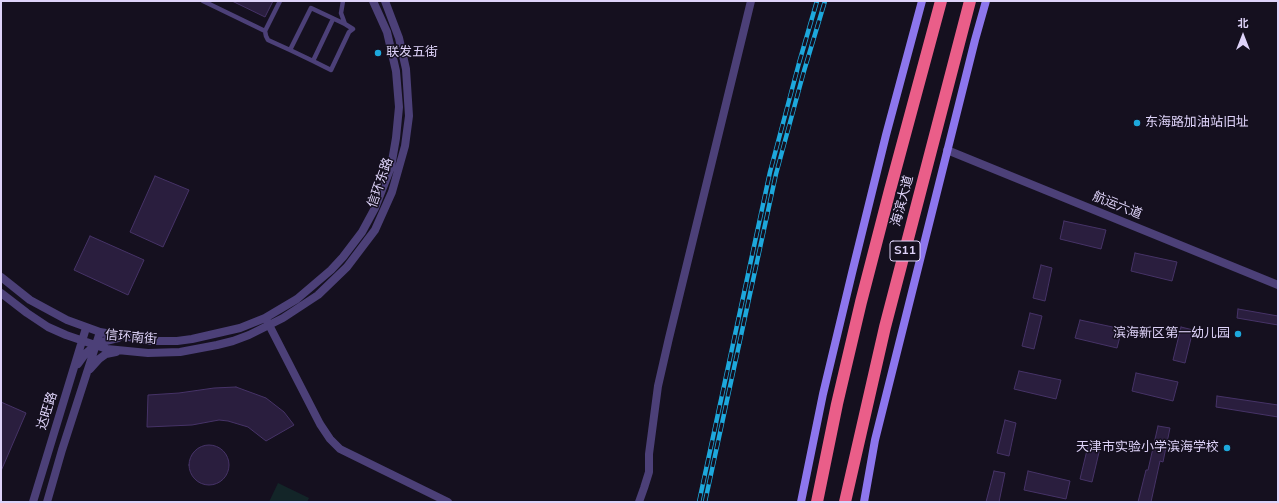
<!DOCTYPE html>
<meta charset="utf-8">
<style>
body{margin:0}
#map{position:relative;width:1279px;height:503px;overflow:hidden;background:#15101f;font-family:"Nunito Sans","Noto Sans SC",sans-serif}
canvas{display:block}
.frame{position:absolute;inset:0;border:2px solid #ded3f9;pointer-events:none}
.north{position:absolute;left:1223px;top:16px;width:40px;height:40px;-webkit-text-stroke:3px #15101f;paint-order:stroke;rotate:0deg;font-size:11px;font-weight:700;line-height:16px;text-align:center;color:#ded3f9}
.north::after{content:'';display:block;margin:auto;width:14px;height:18px;background:#ded3f9;clip-path:polygon(50% 0,100% 100%,50% 72%,0 100%)}
</style>
<div id="map">
<canvas width="1279" height="503"></canvas>
<div class="frame"></div>
<div class="north">北</div>
</div>
<script>
const ctx = document.querySelector('canvas').getContext('2d');
ctx.lineJoin = 'round';
function fill(path, color) { ctx.fillStyle = color; ctx.fill(path, 'evenodd'); }
const poly = rows => new Path2D(rows.map(r => 'M' + r).join(''));
function strokePath(path, color, width, dash) { ctx.strokeStyle = color; ctx.lineWidth = width; ctx.lineCap = dash ? 'butt' : 'round'; ctx.setLineDash(dash || []); ctx.stroke(path); }
function drawText(font, color, halo, rows, align = 'center') {
  ctx.font = font + ' "Nunito Sans","Noto Sans SC",sans-serif'; ctx.lineWidth = 3; ctx.setLineDash([]); ctx.textBaseline = 'middle'; ctx.strokeStyle = halo; ctx.fillStyle = color; for (const [text, x, y, turn = 0] of rows) {
    ctx.save(); ctx.translate(x, y); ctx.rotate((+turn || 0) * Math.PI / 180); ctx.textAlign = isNaN(turn) ? turn : align; if (halo) ctx.strokeText(text, 0, 0); ctx.fillText(text, 0, 0); ctx.restore();
  }
}
fill(poly([
 [278,483,309,498,307,502,269,502]
]), '#132528');
const building = poly([
 [232,1,273,1,265,17,232,1],
 [155,176,189,190,163,247,130,232,155,176],
 [1064,221,1106,230,1101,249,1060,239,1064,221],
 [90,236,144,260,128,295,74,270,90,236],
 [1135,253,1177,262,1172,281,1131,271,1135,253],
 [1041,265,1052,268,1045,301,1033,298,1041,265],
 [1238,309,1278,316,1278,325,1237,318,1238,309],
 [1030,313,1042,316,1034,349,1022,346,1030,313],
 [1080,320,1122,329,1117,348,1075,338,1080,320],
 [1181,327,1193,330,1185,363,1173,360,1181,327],
 [1019,371,1061,380,1056,399,1014,389,1019,371],
 [1136,373,1178,382,1173,401,1132,391,1136,373],
 [236,387,266,398,284,412,294,425,266,441,248,427,228,421,219,420,192,425,147,427,148,395,179,393,214,388,236,387],
 [1217,396,1278,405,1278,417,1216,407,1217,396],
 [1,402,26,413,1,471,1,402],
 [1005,420,1016,423,1009,456,997,453,1005,420],
 [1158,426,1170,428,1163,462,1160,461,1151,502,1138,502,1146,470,1148,470,1158,426],
 '189 465a20 20 0 1 1 40 0a20 20 0 1 1-40 0Z',
 [1088,446,1100,448,1092,482,1080,479,1088,446],
 [994,471,1005,473,999,502,986,502,994,471],
 [1028,471,1070,481,1066,499,1024,490,1028,471]
]);
fill(building, '#2a1e3e');
strokePath(building, '#463367', 1);
strokePath(poly([
 [203,1,265,31],
 [280,1,265,31,266,36,268,40,290,50,313,61,331,70,349,32,353,29,345,24,311,8,290,50],
 [343,1,341,13,345,24],
 [313,61,333,19]
]), '#4c4078', 4.5);
strokePath(poly([
 [266,319,320,424,330,439,340,449,448,502],
 [639,502,644,488,649,472,649,454,658,386,669,338,751,1]
]), '#4c4078', 8);
strokePath(poly([
 [947,150,1278,285],
 [1,277,30,300,67,320,100,332,152,341,177,341,192,339,240,328,265,318,297,299,331,270,343,257,362,232,375,208,391,167,396,138,399,107,396,71,387,32,373,1],
 [1,293,27,313,48,327,66,335,107,349,148,353,180,352,217,345,233,341,249,335,283,318,318,295,347,267,375,230,392,192,405,146,409,116,406,69,399,38,385,1],
 [78,364,86,353,98,343,118,338],
 [90,369,99,359,106,354,116,352],
 [33,502,86,328],
 [47,502,62,450,100,332]
]), '#4c4078', 8);
strokePath(poly([
 [801,502,823,394,852,273,886,135,922,1],
 [864,502,875,440,975,40,986,1]
]), '#8d76ed', 8);
strokePath(poly([
 [817,502,837,404,861,302,890,190,941,1],
 [845,502,885,327,970,1]
]), '#ea5e89', 12);
const rail = poly([
 [699,502,770,172,799,63,817,1],
 [705,502,776,174,804,71,825,1]
]);
strokePath(rail, '#1da8dc', 4.5);
strokePath(rail, '#15101f', 3, [9]);
for (const [x, y, r, color] of [
 [378,53,4,"#1da8dc"],
 [1137,123,4,"#1da8dc"],
 [1238,334,4,"#1da8dc"],
 [1227,448,4,"#1da8dc"]
]) { const dot = new Path2D(); dot.arc(x, y, r, 0, 2 * Math.PI); ctx.fillStyle = color; ctx.fill(dot); strokePath(dot, '#15101f', 1.5); }
for (const [x, y, w] of [
 [905,251,30]
]) { const box = new Path2D(); box.roundRect(x - w / 2, y - 10, w, 20, 3); ctx.fillStyle = '#15101f'; ctx.fill(box); strokePath(box, '#ded3f9', 1); }
drawText('bold 12px', '#ded3f9', null, [
 ["S11",905,251]
]);
drawText('13px', '#ded3f9', '#15101f', [
 ["联发五街",386,53],
 ["东海路加油站旧址",1145,123],
 ["滨海新区第一幼儿园",1230,334,"right"],
 ["天津市实验小学滨海学校",1219,448,"right"]
], 'left');
drawText('13px', '#ded3f9', '#15101f', [
 ["信环东路",381,183,-71],
 ["海滨大道",903,201,-75],
 ["航运六道",1117,206,22],
 ["信环南街",131,338,5],
 ["达旺路",48,411,-73]
]);
</script>
